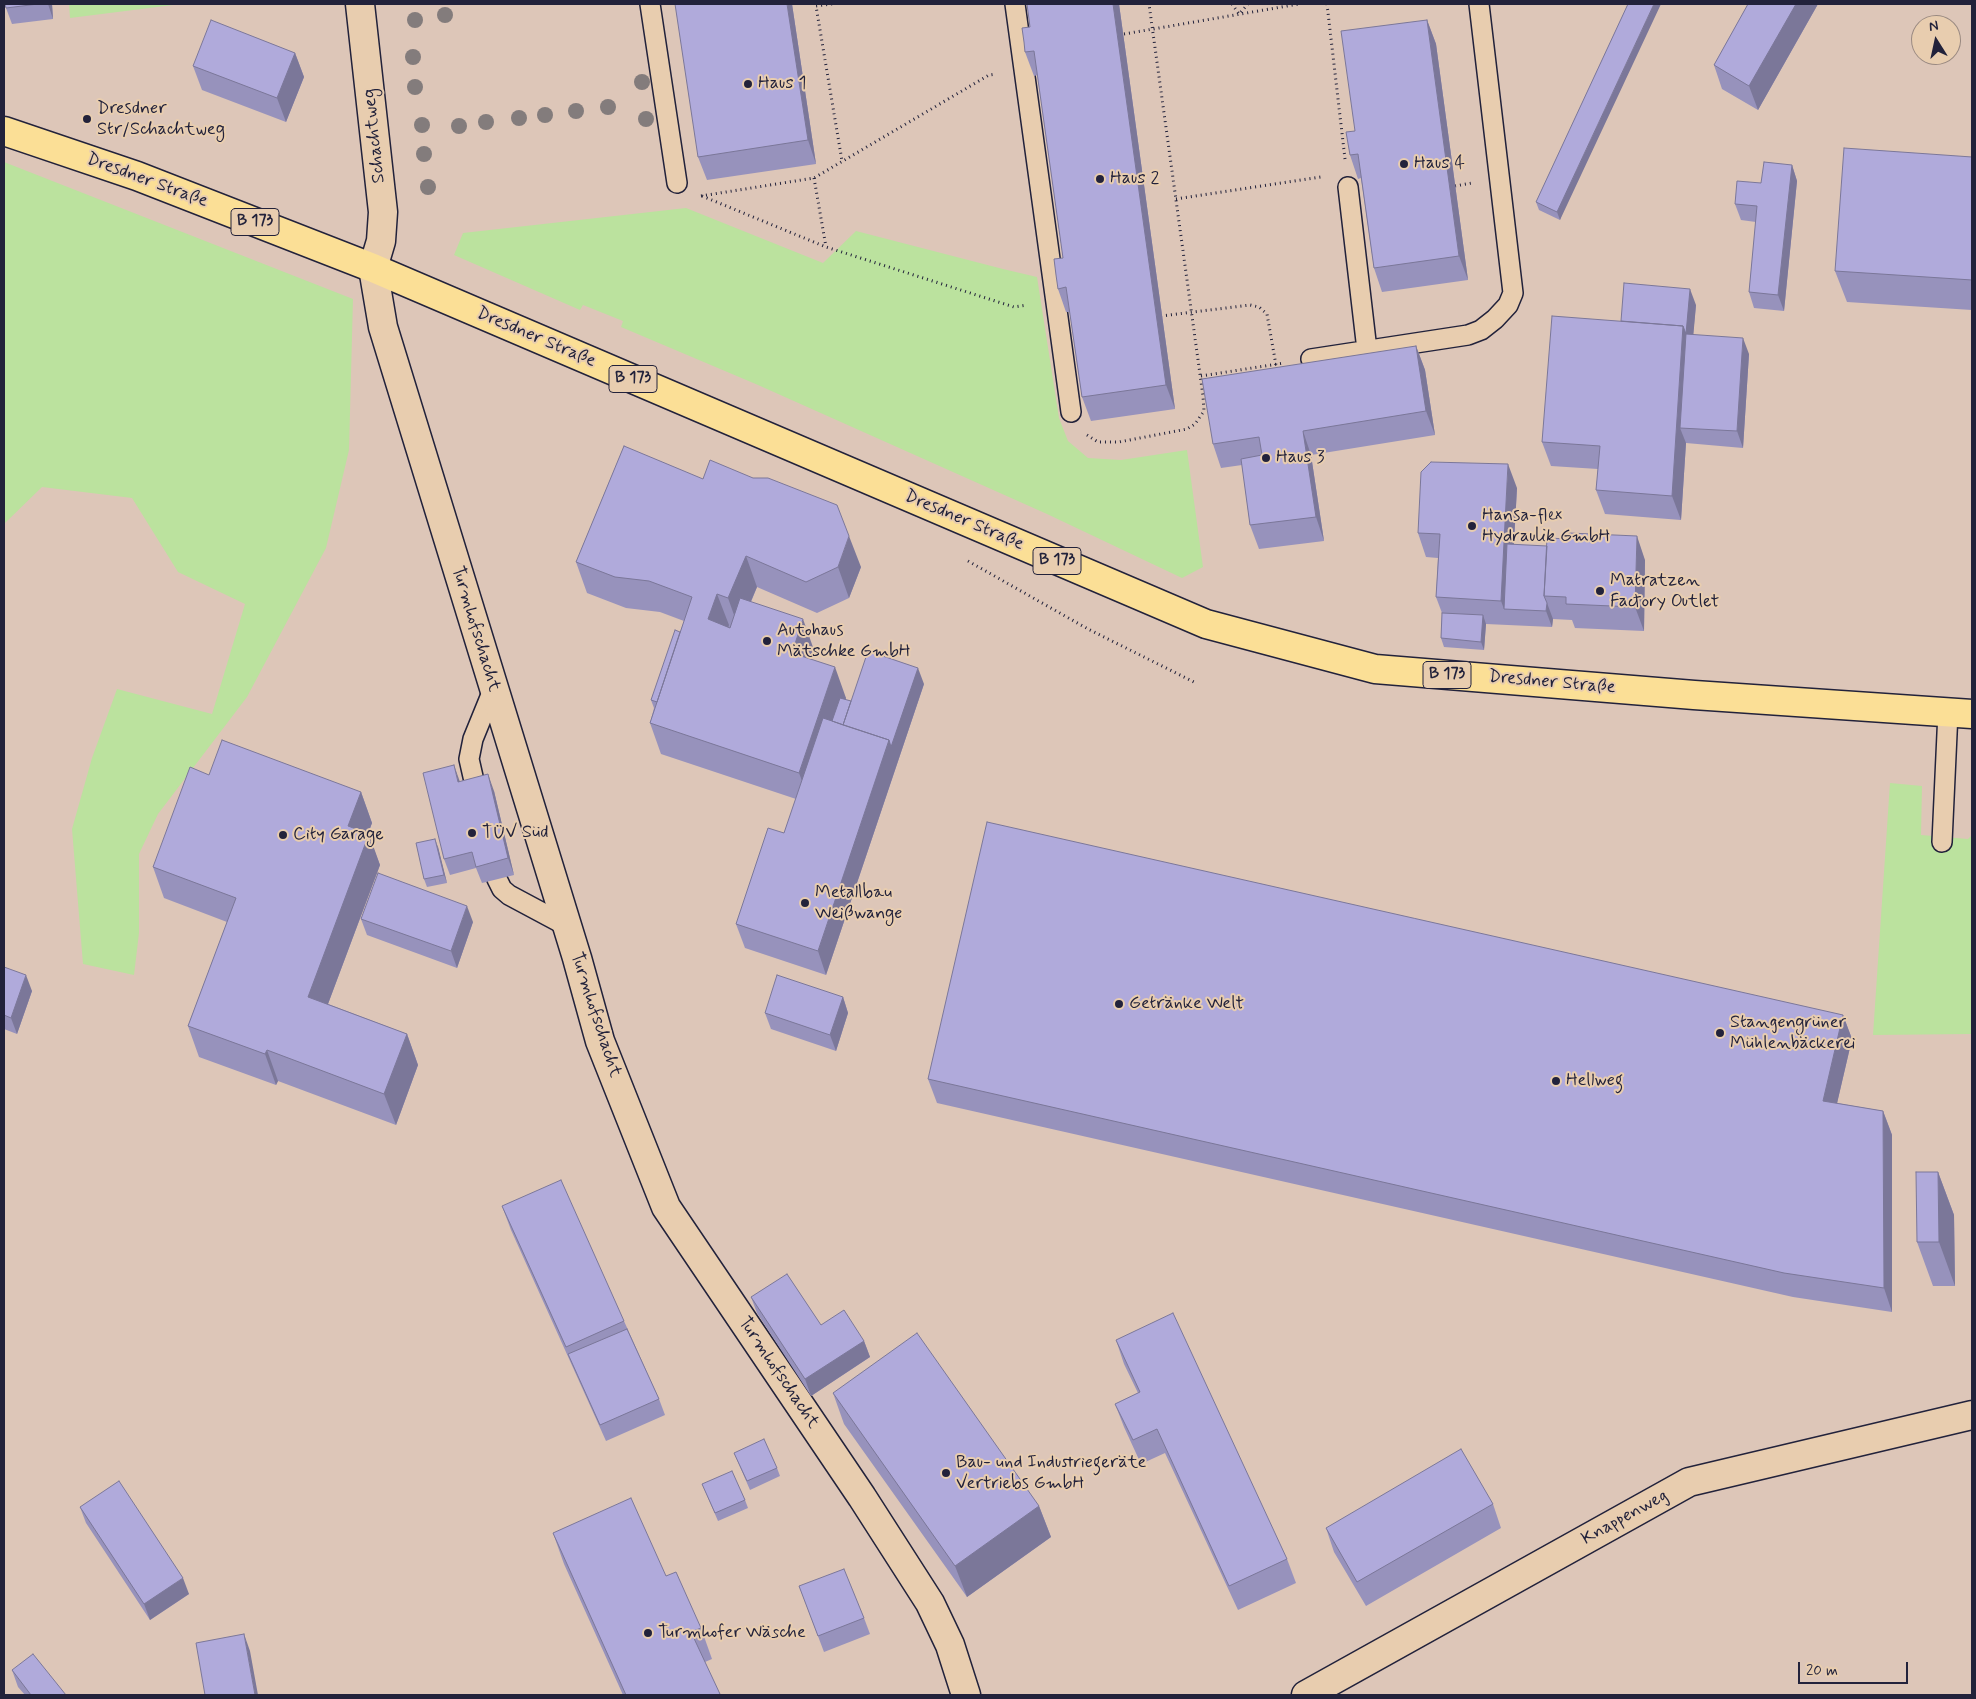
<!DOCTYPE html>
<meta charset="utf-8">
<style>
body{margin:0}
#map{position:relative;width:1976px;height:1699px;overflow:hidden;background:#ddc6b8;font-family:Mynerve,sans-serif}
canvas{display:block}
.frame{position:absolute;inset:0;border:5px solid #22223b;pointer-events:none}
.north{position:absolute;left:1911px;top:15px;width:50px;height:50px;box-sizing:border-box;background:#e8cdaf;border:1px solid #998981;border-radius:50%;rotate:350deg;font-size:14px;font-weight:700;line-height:20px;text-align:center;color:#22223b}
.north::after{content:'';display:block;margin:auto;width:18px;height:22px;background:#22223b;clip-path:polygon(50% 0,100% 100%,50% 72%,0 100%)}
.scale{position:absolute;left:1798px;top:1662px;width:110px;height:22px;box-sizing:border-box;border:2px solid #22223b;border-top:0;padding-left:6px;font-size:15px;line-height:18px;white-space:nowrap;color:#22223b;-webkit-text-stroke:4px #e8cdaf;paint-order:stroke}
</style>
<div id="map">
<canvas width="1976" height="1699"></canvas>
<div class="frame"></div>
<div class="north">N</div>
<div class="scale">20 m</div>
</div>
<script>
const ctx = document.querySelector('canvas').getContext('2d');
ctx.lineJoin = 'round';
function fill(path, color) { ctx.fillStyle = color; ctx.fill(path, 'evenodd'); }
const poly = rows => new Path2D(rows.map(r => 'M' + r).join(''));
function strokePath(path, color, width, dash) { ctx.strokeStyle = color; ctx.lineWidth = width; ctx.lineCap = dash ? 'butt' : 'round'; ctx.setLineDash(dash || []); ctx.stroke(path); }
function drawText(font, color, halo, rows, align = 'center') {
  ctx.font = font + ' Mynerve,sans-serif'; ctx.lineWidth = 4; ctx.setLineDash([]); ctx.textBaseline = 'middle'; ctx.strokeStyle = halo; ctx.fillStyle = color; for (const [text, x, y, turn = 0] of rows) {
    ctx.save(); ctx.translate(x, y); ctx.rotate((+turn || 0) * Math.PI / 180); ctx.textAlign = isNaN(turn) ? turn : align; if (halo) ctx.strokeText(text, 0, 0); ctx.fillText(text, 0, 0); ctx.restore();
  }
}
fill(poly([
 [69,4,181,4,70,18],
 [4,162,353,299,349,450,326,548,247,697,158,814,139,854,139,933,134,975,83,964,72,829,92,758,117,689,212,714,245,604,178,572,132,498,42,487,4,524],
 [686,208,823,263,856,231,1003,269,1037,277,1059,418,1068,441,1088,458,1121,460,1187,450,1203,567,1182,578,1047,514,758,385,621,327,623,321,583,305,580,310,454,255,463,233],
 [1890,783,1922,786,1921,835,1968,839,1972,835,1972,1034,1873,1035]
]), '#bbe29e');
const service = poly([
 [650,4,677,183],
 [1015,4,1071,412],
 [1348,187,1367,350],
 [1311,359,1468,335,1481,330,1495,319,1508,305,1513,293,1479,4],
 [479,803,469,759,473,739,493,690],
 [1942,842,1948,712],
 [492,854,497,879,502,889,509,895,567,926]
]);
const minor = poly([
 [360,4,383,212,381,241,373,268,383,327,577,958,600,1041,666,1207,862,1497,930,1603,950,1645,966,1695],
 [1306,1695,1689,1482,1972,1415]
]);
const primary = poly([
 [4,131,137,176,373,268,1206,624,1375,669,1694,695,1972,714]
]);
strokePath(service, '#22223b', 22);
strokePath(minor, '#22223b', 31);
strokePath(primary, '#22223b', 31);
strokePath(poly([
 [832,4,816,6,842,161],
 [1232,4,1239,14,1248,4],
 [1327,4,1345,159],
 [1124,34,1299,4],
 [814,178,826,247],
 [1455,186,1472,183],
 [701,196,814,178,989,75,996,74],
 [702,196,826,247,1014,307,1027,305],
 [1176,199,1321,177],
 [1161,316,1250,305,1259,307,1267,314,1277,371],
 [1201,376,1284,363],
 [1087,435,1098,442,1119,442,1187,429,1195,424,1204,411,1203,396,1149,4],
 [968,561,1088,629,1196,683]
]), '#22223b', 3, [1, 4]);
strokePath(service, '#e8cdaf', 19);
strokePath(minor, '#e8cdaf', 28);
strokePath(primary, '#fbdf96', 28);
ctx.fillStyle = '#837c7c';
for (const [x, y] of [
 [445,15],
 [415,20],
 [413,57],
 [642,82],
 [415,87],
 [608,107],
 [576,111],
 [545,115],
 [519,118],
 [646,119],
 [486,122],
 [422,125],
 [459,126],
 [424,154],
 [428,187]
]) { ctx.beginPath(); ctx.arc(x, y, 8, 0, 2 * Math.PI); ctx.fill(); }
fill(poly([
 [5,4,52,4,53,19,12,24,6,8],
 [792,4,816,164,707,180,698,157],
 [1027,4,1119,4,1175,409,1091,421,1082,397,1070,312,1066,312,1058,289,1063,258,1038,75,1034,76,1025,52,1030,27],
 [1628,4,1560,220,1539,210,1536,202],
 [1748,4,1818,4,1758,110,1722,89,1714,65],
 [1427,20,1436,44,1468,280,1382,292,1374,268,1361,178,1358,179,1350,155,1355,131],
 [295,53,304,77,286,122,202,90,193,66],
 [1972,157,1972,310,1847,302,1835,271],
 [1792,165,1797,181,1784,311,1754,308,1749,292,1756,222,1741,220,1735,204,1761,183],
 [1696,305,1693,335,1749,354,1743,448,1686,443,1681,520,1605,514,1596,490,1598,469,1551,466,1542,442,1621,321],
 [1416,346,1425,370,1435,435,1311,455,1324,541,1259,549,1250,525,1242,465,1221,468,1213,444],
 [624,446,861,567,849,598,817,613,757,587,751,602,814,650,811,659,846,698,845,700,851,701,924,684,826,975,745,948,736,924,784,833,796,799,661,754,650,723,654,708,651,700,680,632,684,621,660,612,626,608,587,593,576,562],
 [1517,488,1514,544,1645,560,1644,631,1575,628,1572,620,1553,619,1552,627,1486,624,1484,650,1444,647,1441,638,1442,613,1436,597,1438,558,1426,557,1418,533],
 [209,775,361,792,372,823,368,834,380,865,328,1004,407,1034,418,1065,396,1125,278,1081,276,1085,199,1057,188,1026,227,922,164,898,153,867],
 [460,782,494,791,514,875,482,883,476,868,450,875,444,859],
 [438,847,447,883,427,887,424,879],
 [361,919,473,922,457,968,367,935],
 [4,967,32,991,17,1034,4,1029],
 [843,997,848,1013,836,1051,771,1029,765,1013],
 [1843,1015,1852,1039,1837,1103,1883,1111,1892,1135,1892,1312,1793,1297,937,1103,928,1079],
 [1938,1172,1954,1215,1955,1286,1933,1286,1917,1242],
 [502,1206,624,1321,659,1399,665,1415,606,1441,511,1230],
 [751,1297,821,1325,864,1341,870,1357,811,1396,757,1313],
 [1116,1340,1287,1559,1296,1583,1238,1610,1165,1453,1141,1464,1124,1427,1115,1404,1138,1393,1124,1364],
 [833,1393,1039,1506,1051,1537,967,1597,844,1424],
 [734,1453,777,1468,780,1476,750,1490],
 [702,1484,745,1500,748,1508,718,1521],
 [1493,1504,1501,1528,1366,1606,1334,1552,1326,1528],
 [80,1507,189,1594,150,1620,86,1523],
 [553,1533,666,1576,701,1628,712,1659,705,1662,720,1695,623,1695,564,1564],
 [799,1586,864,1618,870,1634,824,1652],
 [12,1670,66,1695,25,1695,18,1687]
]), '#9792bc');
fill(poly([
 [48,4,52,4,53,19],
 [787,4,792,4,816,164,808,140],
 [1113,4,1119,4,1175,409,1166,385],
 [1654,4,1661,4,1560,220,1557,212],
 [1796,4,1818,4,1758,110,1749,86],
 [1427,20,1436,44,1468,280,1459,256],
 [295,53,304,77,286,122,277,98],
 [1792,165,1797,181,1784,311,1778,295],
 [1690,289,1696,305,1692,350,1680,428,1686,443,1681,520,1672,496,1683,326],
 [1743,338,1749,354,1743,448,1737,431],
 [1416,346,1425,370,1435,435,1426,411],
 [1303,431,1311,455,1324,541,1316,517],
 [1508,464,1517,488,1510,609,1504,609,1501,601],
 [849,536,861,567,849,598,838,567],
 [1637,536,1645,560,1644,631,1635,607],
 [746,556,757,587,739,629,728,598],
 [717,594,729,625,720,650,708,619],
 [1547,603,1553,619,1552,627,1546,611],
 [1483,615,1486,624,1484,650,1481,642],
 [803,619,814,650,803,684,792,653],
 [835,667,846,698,811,804,799,773],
 [918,668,924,684,826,975,818,951,889,740],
 [454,765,460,782,458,782],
 [488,774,494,791,514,875,508,858],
 [361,792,372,823,359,857,348,826],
 [369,834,380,865,319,1028,308,997],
 [435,839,438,847,447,883,444,875],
 [467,906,473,922,457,968,451,951],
 [26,975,32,991,17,1034,11,1018],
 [843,997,848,1013,836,1051,830,1035],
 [1843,1015,1852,1039,1832,1125,1823,1101],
 [407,1034,418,1065,396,1125,384,1094],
 [267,1050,278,1081,276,1085,265,1054],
 [1883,1111,1892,1135,1892,1312,1884,1288],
 [1938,1172,1954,1215,1955,1286,1939,1242],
 [864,1341,870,1357,811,1396,805,1379],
 [1039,1506,1051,1537,967,1597,955,1566],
 [183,1578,189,1594,150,1620,144,1604],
 [244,1634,250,1651,258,1695,255,1695]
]), '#7b7799');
const building = poly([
 [5,4,38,4,6,8,5,4],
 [675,4,787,4,808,140,698,157,675,4],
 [1027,4,1113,4,1166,385,1082,397,1066,287,1058,289,1056,275,1054,259,1063,258,1034,51,1025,52,1024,42,1022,28,1030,27,1027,4],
 [1628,4,1654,4,1557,212,1536,202,1628,4],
 [1748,4,1796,4,1749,86,1714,65,1748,4],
 [211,20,295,53,277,98,193,66,211,20],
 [1427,20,1459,256,1374,268,1358,154,1350,155,1346,132,1355,131,1341,31,1427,20],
 [1844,148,1972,157,1972,280,1835,271,1844,148],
 [1764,162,1792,165,1778,295,1749,292,1757,206,1735,204,1737,181,1761,183,1764,162],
 [1624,283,1690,289,1686,334,1683,326,1621,321,1624,283],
 [1552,316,1683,326,1672,496,1596,490,1600,446,1542,442,1552,316],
 [1686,334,1743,338,1737,431,1680,428,1686,334],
 [1416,346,1426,411,1303,431,1316,517,1250,525,1241,459,1262,455,1259,437,1213,444,1202,379,1416,346],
 [624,446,703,479,710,460,753,478,768,478,837,505,849,536,838,567,806,582,746,556,728,598,717,594,708,619,730,628,740,598,803,619,792,653,835,667,799,773,650,723,692,597,649,581,615,577,576,562,624,446],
 [1431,462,1508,464,1501,601,1436,597,1440,534,1418,533,1421,472,1431,462],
 [1569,533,1637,536,1635,607,1566,604,1566,597,1544,596,1547,538,1569,539,1569,533],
 [1507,544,1547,546,1544,596,1547,603,1546,611,1504,609,1507,544],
 [1442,613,1483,615,1481,642,1441,638,1442,613],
 [675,630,680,632,657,702,651,700,675,630],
 [868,651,918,668,891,747,889,740,843,725,868,651],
 [840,698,851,701,843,725,832,721,840,698],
 [823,718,889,740,818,951,736,924,768,828,784,833,823,718],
 [222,740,361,792,348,826,369,834,308,997,407,1034,384,1094,267,1050,265,1054,188,1026,236,898,153,867,190,767,209,775,222,740],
 [454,765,458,782,488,774,508,858,476,867,472,852,444,859,423,773,454,765],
 [987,822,1843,1015,1823,1101,1883,1111,1884,1288,1784,1273,928,1079,987,822],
 [435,839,444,875,424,879,416,843,435,839],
 [378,873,467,906,451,951,361,919,378,873],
 [4,967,26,975,11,1018,4,1015,4,967],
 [777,975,843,997,830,1035,765,1013,777,975],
 [1916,1172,1938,1172,1939,1242,1917,1242,1916,1172],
 [561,1180,624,1321,566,1347,502,1206,561,1180],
 [787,1274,821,1325,844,1310,864,1341,805,1379,751,1297,787,1274],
 [1173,1313,1287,1559,1229,1586,1157,1429,1133,1440,1115,1404,1140,1392,1116,1340,1173,1313],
 [627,1329,659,1399,600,1425,568,1354,627,1329],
 [917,1333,1039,1506,955,1566,833,1393,917,1333],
 [764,1439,777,1468,747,1481,734,1453,764,1439],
 [1461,1449,1493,1504,1357,1582,1326,1528,1461,1449],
 [732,1471,745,1500,715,1513,702,1484,732,1471],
 [119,1481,183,1578,144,1604,80,1507,119,1481],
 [631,1498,666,1576,676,1572,701,1628,691,1632,720,1694,717,1695,626,1695,553,1533,631,1498],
 [844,1569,864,1618,818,1636,799,1586,844,1569],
 [244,1634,255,1695,205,1695,196,1643,244,1634],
 [33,1654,66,1695,31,1695,12,1670,33,1654]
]);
fill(building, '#b0aadb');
strokePath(building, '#7b7799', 1);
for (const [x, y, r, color] of [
 [748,84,5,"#22223b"],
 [87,119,5,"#22223b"],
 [1404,164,5,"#22223b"],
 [1100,179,5,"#22223b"],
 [1266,458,5,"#22223b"],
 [1472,526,5,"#22223b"],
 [1600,591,5,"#22223b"],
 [767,641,5,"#22223b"],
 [472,833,5,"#22223b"],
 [283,835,5,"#22223b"],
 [805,903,5,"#22223b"],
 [1119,1004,5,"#22223b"],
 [1720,1033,5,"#22223b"],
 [1556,1081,5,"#22223b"],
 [946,1473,5,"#22223b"],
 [648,1633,5,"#22223b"]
]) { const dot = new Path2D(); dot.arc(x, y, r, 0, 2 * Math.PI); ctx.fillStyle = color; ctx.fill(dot); strokePath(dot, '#e8cdaf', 2); }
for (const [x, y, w] of [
 [255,222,48],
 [633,379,48],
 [1057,561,48],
 [1447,675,48]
]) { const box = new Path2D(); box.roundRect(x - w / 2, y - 13.5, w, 27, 4); ctx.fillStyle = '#e8cdaf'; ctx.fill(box); strokePath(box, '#22223b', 1); }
drawText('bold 16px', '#22223b', null, [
 ["B 173",255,222],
 ["B 173",633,379],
 ["B 173",1057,561],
 ["B 173",1447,675]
]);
drawText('18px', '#22223b', '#e8cdaf', [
 ["Haus 1",758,84],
 ["Dresdner",97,109],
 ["Str/Schachtweg",97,130],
 ["Haus 4",1414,164],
 ["Haus 2",1110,179],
 ["Haus 3",1276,458],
 ["Hansa-flex",1482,516],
 ["Hydraulik GmbH",1482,537],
 ["Matratzen",1610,581],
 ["Factory Outlet",1610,602],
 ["Autohaus",777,631],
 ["Mätschke GmbH",777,652],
 ["TÜV Süd",482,833],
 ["City Garage",293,835],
 ["Metallbau",815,893],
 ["Weißwange",815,914],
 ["Getränke Welt",1129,1004],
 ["Stangengrüner",1730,1023],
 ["Mühlenbäckerei",1730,1044],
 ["Hellweg",1566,1081],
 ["Bau- und Industriegeräte",956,1463],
 ["Vertriebs GmbH",956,1484],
 ["Turmhofer Wäsche",658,1633]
], 'left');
drawText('18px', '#22223b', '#e8cdaf', [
 ["Schachtweg",375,136,-96],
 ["Dresdner Straße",147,181,20],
 ["Dresdner Straße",536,338,23],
 ["Dresdner Straße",964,521,23],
 ["Turmhofschacht",475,629,73],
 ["Dresdner Straße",1552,683,5],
 ["Turmhofschacht",595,1015,72],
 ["Turmhofschacht",778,1373,56],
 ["Knappenweg",1625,1518,-29]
]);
</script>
